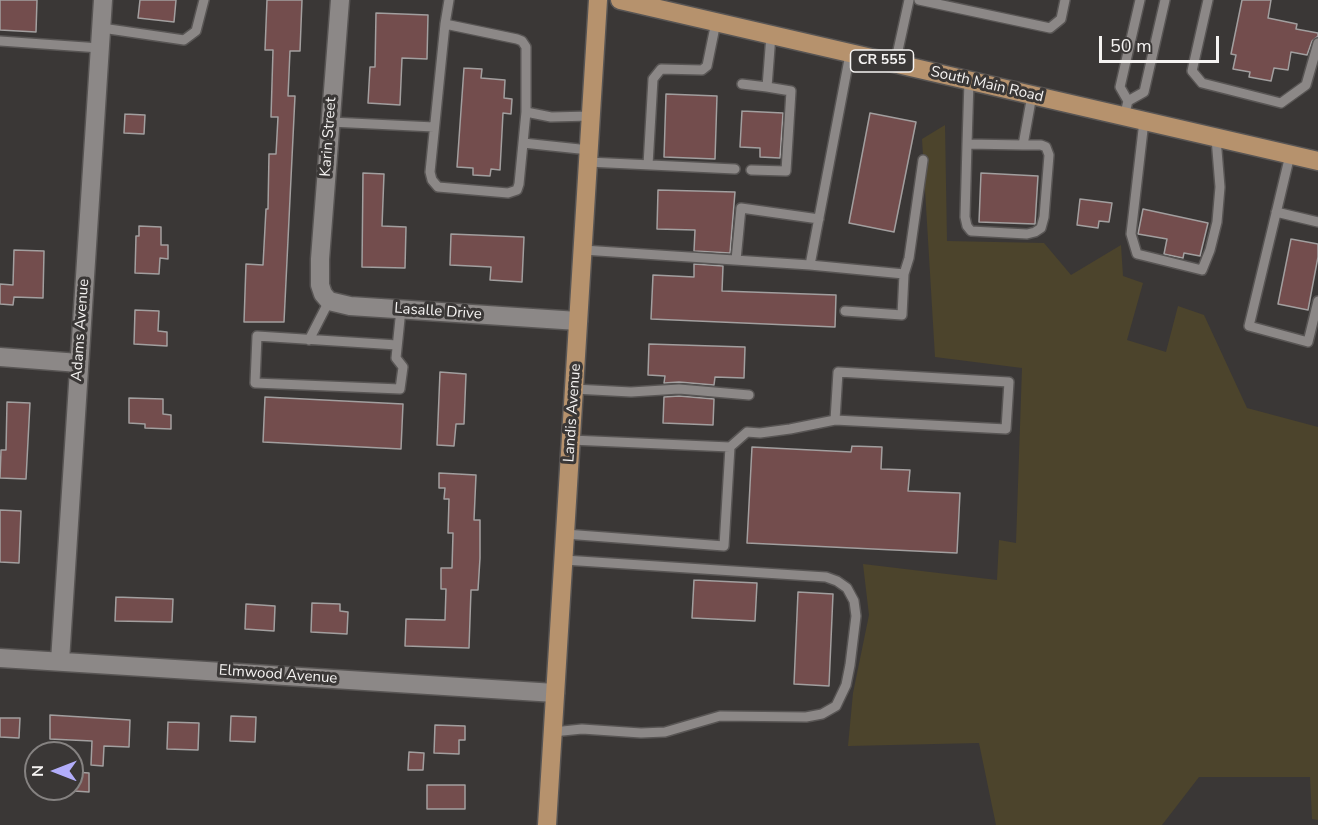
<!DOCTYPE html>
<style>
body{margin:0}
#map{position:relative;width:1318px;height:825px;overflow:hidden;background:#3a3736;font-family:"Nunito Sans",sans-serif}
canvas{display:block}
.north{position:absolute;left:24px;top:741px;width:60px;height:60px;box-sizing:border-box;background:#3a3736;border:2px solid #858281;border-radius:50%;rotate:270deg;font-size:16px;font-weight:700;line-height:24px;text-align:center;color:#f5f3f2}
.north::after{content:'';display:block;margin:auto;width:21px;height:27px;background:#b2adfa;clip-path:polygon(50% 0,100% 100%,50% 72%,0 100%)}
.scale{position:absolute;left:1099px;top:36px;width:120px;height:27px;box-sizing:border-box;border:3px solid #f5f3f2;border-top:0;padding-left:8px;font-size:18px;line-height:21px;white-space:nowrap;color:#f5f3f2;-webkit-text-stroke:4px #3a3736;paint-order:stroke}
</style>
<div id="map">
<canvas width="1318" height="825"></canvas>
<div class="north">N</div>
<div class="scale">50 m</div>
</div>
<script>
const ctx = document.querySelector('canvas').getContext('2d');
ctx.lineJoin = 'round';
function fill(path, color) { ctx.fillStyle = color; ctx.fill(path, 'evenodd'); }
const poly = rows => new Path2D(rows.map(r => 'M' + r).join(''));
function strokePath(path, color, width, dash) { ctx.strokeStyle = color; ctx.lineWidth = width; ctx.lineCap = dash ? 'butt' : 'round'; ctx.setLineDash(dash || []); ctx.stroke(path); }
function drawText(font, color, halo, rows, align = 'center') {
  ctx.font = font + ' "Nunito Sans",sans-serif'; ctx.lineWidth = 6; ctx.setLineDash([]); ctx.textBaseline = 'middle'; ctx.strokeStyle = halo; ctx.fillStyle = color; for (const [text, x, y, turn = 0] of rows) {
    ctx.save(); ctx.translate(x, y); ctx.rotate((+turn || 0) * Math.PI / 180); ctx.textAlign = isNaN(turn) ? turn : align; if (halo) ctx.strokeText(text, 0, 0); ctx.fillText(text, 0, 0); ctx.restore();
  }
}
fill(poly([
 [945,125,947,241,1044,243,1071,275,1121,245,1123,276,1143,283,1127,340,1166,352,1178,306,1204,315,1247,408,1318,427,1318,820,1312,819,1310,777,1199,777,1162,825,996,825,979,743,848,746,853,693,869,615,863,564,997,580,999,540,1016,543,1022,368,935,357,922,139]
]), '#4c442c');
const building = poly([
 [0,0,37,0,36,32,0,30,0,0],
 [140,0,176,0,174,22,138,18,140,0],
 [267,0,302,0,300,51,290,51,288,96,295,96,284,322,244,322,246,264,263,265,266,209,268,209,269,154,276,154,278,117,271,117,273,50,265,50,267,0],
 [1242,0,1271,0,1268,18,1297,24,1296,29,1318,33,1318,36,1312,41,1307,55,1291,52,1288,70,1274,68,1271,81,1249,77,1250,72,1233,69,1236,55,1231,54,1242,0],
 [376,13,428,15,427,59,402,58,400,105,368,103,370,67,375,67,376,13],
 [464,68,482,69,481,78,505,80,504,98,512,99,511,114,503,113,500,170,491,169,490,176,473,175,473,168,457,167,464,68],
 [666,94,717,96,715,159,664,157,666,94],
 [742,111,783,113,780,158,760,157,760,148,740,147,742,111],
 [870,113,916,122,894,232,849,223,870,113],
 [125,114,145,115,144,134,124,133,125,114],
 [363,173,384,174,382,226,406,227,405,268,362,267,363,173],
 [981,173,1038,176,1035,224,979,222,981,173],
 [658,190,735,192,730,253,694,251,695,230,657,229,658,190],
 [1080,199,1112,203,1109,222,1099,221,1098,228,1077,225,1080,199],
 [1143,209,1208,223,1200,256,1184,253,1183,258,1164,254,1167,239,1138,234,1143,209],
 [139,226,161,227,161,245,168,245,168,259,160,258,159,274,135,273,136,236,139,236,139,226],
 [451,234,524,237,522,282,490,280,491,267,450,265,451,234],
 [1291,239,1318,244,1318,257,1308,310,1278,304,1291,239],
 [14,250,44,251,43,298,14,297,13,305,0,304,0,284,13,285,14,250],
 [694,264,723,266,722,291,836,295,835,327,651,319,653,275,694,277,694,264],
 [135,310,159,311,158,331,167,332,167,346,134,344,135,310],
 [649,344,745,347,744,378,715,377,714,385,679,382,664,383,665,376,648,375,649,344],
 [440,372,466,374,464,424,456,424,454,446,437,445,440,372],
 [679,396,714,399,713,425,663,423,664,397,679,396],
 [265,397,403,404,401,449,263,442,265,397],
 [129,398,163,399,163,414,171,415,171,429,145,428,145,424,129,423,129,398],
 [7,402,30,403,26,479,0,478,1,450,6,450,7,402],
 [852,446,882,447,881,469,910,470,908,491,960,493,957,553,747,543,752,447,851,452,852,446],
 [439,473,476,475,474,520,480,520,480,558,478,590,471,590,469,648,405,646,406,619,445,620,446,589,441,589,441,568,452,568,453,533,448,533,449,499,444,499,445,488,439,488,439,473],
 [0,510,21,511,19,563,0,562,0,510],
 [694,580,757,583,755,621,692,618,694,580],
 [798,592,833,594,829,686,794,684,798,592],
 [116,597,173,599,172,622,115,621,116,597],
 [312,603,340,604,340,611,348,612,347,634,311,632,312,603],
 [246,604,275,606,274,631,245,629,246,604],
 [50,715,130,720,129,747,104,746,103,766,91,765,92,741,50,739,50,715],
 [231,716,256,717,255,742,230,741,231,716],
 [0,718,20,718,19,738,0,737,0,718],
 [168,722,199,723,198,750,167,749,168,722],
 [435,725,465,726,465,740,459,740,459,754,434,753,435,725],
 [409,752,424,753,423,770,408,770,409,752],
 [75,772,89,773,89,792,74,791,75,772],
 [427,785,465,785,465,809,427,809,427,785]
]);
fill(building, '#734d4d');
strokePath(building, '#a29f9f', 1.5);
const lane = poly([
 [919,0,1050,28,1061,19,1065,0],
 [1208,0,1192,71,1202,83,1281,103,1306,85,1318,43],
 [445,24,430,172,432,180,438,187,508,193,517,190,519,184,526,112,526,47,522,41,517,39,445,24,449,0],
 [102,28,184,40,196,31,204,0],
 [0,41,100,48],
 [895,64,909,0],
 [969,81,967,144,1023,145,1032,95],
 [742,84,767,87],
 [1128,101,1144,92,1165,0],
 [526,112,551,117,591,116],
 [1124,117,1128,101,1120,87,1140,0],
 [1144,121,1131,234,1137,254,1202,270,1210,250,1217,222,1220,187,1216,138],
 [331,122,434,127],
 [523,143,589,150],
 [967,144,965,217,967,226,971,231,1027,234,1035,232,1041,228,1044,217,1049,155,1046,147,1041,145,1023,145],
 [1290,155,1249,326,1308,342,1318,301],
 [588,162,735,169],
 [648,165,653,79,661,69,702,70,707,66,716,22],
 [751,170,786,171,791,91,767,87,771,35],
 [1276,212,1318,222],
 [583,250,810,265,904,274,909,258,923,160],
 [736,260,741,208,819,219],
 [810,265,850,54],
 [845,311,902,315,904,274],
 [309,340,329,301],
 [397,345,257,336,255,383,400,389,403,367,396,358,401,309],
 [574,389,631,392,679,389,749,395],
 [730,447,747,432,760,433,790,429,835,420,1006,429,1009,382,838,372,835,420],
 [565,534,724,546,730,447,571,440],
 [553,732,582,729,641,733,665,732,720,716,806,717,822,714,836,706,846,685,850,665,856,616,854,601,847,588,837,581,826,577,564,560]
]);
const street = poly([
 [340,0,320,259,320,285,323,294,329,301,350,306,578,321],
 [0,357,79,363],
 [0,658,555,693],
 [60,661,103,0]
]);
const primary = poly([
 [620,0,1318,161],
 [547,825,598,0]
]);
strokePath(lane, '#585554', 12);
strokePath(street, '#585554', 21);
strokePath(primary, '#585554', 21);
strokePath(lane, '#8c8887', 9);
strokePath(street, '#8c8887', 18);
strokePath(primary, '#b6926d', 18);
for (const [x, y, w] of [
 [882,61,63]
]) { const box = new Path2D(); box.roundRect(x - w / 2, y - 11, w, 22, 4.5); ctx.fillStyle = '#3a3736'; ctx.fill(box); strokePath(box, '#f5f3f2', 1.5); }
drawText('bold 14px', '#f5f3f2', null, [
 ["CR 555",882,61]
]);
drawText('15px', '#f5f3f2', '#3a3736', [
 ["South Main Road",987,85,13],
 ["Karin Street",329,137,-86],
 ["Lasalle Drive",438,312,4],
 ["Adams Avenue",81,330,-86],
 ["Landis Avenue",573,413,-86],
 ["Elmwood Avenue",278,675,4]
]);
</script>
